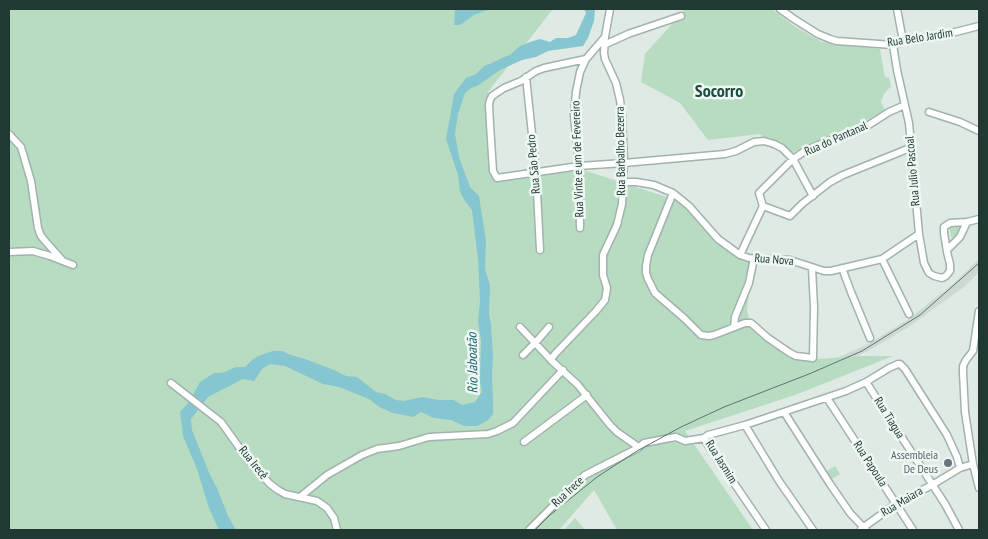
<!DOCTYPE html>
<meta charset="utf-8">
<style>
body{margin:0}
#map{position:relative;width:988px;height:539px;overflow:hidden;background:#dfeae5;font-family:"PT Sans Narrow",sans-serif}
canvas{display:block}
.frame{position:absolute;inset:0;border:10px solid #203a33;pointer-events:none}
</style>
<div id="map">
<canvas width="988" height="539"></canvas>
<div class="frame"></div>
</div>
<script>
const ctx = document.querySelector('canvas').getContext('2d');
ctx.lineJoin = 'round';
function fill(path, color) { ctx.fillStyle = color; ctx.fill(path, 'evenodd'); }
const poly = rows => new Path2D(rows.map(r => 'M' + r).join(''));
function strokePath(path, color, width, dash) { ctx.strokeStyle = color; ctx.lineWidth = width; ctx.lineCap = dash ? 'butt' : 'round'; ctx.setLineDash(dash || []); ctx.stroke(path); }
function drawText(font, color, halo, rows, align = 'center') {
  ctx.font = font + ' "PT Sans Narrow",sans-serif'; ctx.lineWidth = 5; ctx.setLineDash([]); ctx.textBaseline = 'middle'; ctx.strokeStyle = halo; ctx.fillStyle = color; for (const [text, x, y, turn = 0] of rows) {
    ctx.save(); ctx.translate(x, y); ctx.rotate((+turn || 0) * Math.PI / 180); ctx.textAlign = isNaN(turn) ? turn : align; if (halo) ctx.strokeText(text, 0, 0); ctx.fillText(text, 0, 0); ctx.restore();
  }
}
fill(poly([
 [979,259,979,272,964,287,907,328,870,350,841,364,721,414,665,440,640,447,870,343,907,320,953,284]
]), '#cddad4');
fill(poly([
 [9,9,553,9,488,92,494,180,583,170,676,200,752,263,747,311,751,326,804,360,861,356,893,356,795,395,685,431,753,530,617,530,594,490,559,530,9,530],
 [685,9,772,9,794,26,822,42,880,49,885,77,889,78,891,86,884,94,881,102,885,110,855,127,791,153,783,145,765,139,760,134,708,140,680,103,641,82,645,54],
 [952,223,963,223,957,237,955,239,951,237,950,231,949,227],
 [835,466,840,474,829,481,824,473],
 [575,518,585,530,564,530]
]), '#b8dcc1');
fill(poly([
 [455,9,490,9,474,15,460,25,454,25],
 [584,9,594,9,595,10,594,21,588,38,583,46,548,51,536,57,522,60,500,70,477,86,471,88,465,93,458,114,455,134,459,157,470,187,479,196,486,241,485,269,490,285,489,315,491,324,493,357,492,377,493,400,493,414,487,421,477,426,464,426,451,420,434,418,421,412,413,417,393,413,379,407,369,399,339,387,323,384,285,366,270,364,263,368,254,381,243,379,208,397,191,419,192,430,210,475,217,488,228,516,236,530,219,530,209,508,197,469,183,436,180,412,189,402,200,382,214,373,222,373,236,367,245,367,253,359,258,356,273,351,282,351,291,355,305,359,334,370,346,376,357,377,376,392,385,394,396,400,404,401,422,397,439,400,454,400,462,405,475,402,482,392,480,382,481,341,478,321,480,301,478,259,472,210,465,201,460,192,458,175,446,139,454,94,466,78,476,74,484,66,492,63,504,57,510,55,520,46,530,42,540,39,550,42,556,38,568,38,576,35,586,13]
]), '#86c6d0');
const street = poly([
 [780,9,794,19,818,34,830,39,837,41,893,45,903,41,936,37,979,26],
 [897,9,903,41],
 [605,37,604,53,605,59,616,83,620,100,622,116,624,163,622,204,617,225,603,255,603,275,607,288,605,300,596,311,555,354,552,358,552,361,578,385,610,425,617,432,637,446,638,448],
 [604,45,628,34,681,16],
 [893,45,897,70,909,123,919,234,924,263,929,273,934,276,942,278,946,276,950,271,950,264,947,252,944,233,944,227,950,223,967,222,960,237,947,250],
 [586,59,544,68,536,71,521,81,504,88,492,96,490,100,489,105,490,124,493,171,497,178,579,166,624,163,725,154,736,151,754,142,764,141,774,144,782,148,793,159,813,196],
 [526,77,536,172,540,250],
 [929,112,960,122,979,131],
 [9,134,21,147,24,157,31,181,38,228,41,236,46,242,62,260],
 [622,182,636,182,654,185,673,193,689,206,718,239,740,255,749,258,790,260,824,271,831,271,882,259,919,234],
 [673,193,648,255,646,266,646,273,648,279,655,293,685,319,701,335,709,336,714,335,745,323,751,323,768,338,790,353,796,356,813,358,814,307,812,268],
 [763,206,790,216,802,204,830,182,843,175,910,148],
 [967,222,979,219],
 [580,228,579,166,574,115,576,92,580,72,586,59,605,37,610,9],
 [9,252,33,251,50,256,73,265],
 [740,255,763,206,759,193,793,159,805,151,816,146,867,126,889,112,905,105],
 [882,259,909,314],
 [842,268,851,292,870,338],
 [520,327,552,361],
 [734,327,735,317,749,283,754,258],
 [973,351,966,360,963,366,963,373,965,412,973,464,979,488],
 [973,351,979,311],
 [523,355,536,342,549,327],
 [866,382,945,504,959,530],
 [171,383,221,422,249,461,270,484,278,490,285,494,317,501,327,508,334,518,337,530],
 [827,398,913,530],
 [784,412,830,484,850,513,866,530],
 [745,425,779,481,813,530],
 [704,438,706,442,766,530],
 [524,442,587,395],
 [300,497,327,475,362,455,377,449,399,446,429,437,488,434,497,431,513,423,563,370],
 [861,529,896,504,932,485,960,468,973,464],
 [529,530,565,494,585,475,638,448,644,443,670,438,676,437,685,441,704,438,708,435,745,425,846,391,866,382,889,368,898,364,900,364,905,369,947,435,957,457,960,468]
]);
strokePath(street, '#a2b2ac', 9);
strokePath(street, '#fff', 6);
strokePath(poly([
 [535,530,550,515,597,477,637,451,681,427,724,407,809,374,862,351,920,315,979,263]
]), '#5a766e', 1);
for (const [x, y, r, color] of [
 [948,463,5,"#6b7280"]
]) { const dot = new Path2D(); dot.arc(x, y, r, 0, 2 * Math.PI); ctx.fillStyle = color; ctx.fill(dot); strokePath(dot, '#eff7f3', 2); }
drawText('12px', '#203a33', '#eff7f3', [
 ["Rua Belo Jardim",920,38,-9],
 ["Rua do Pantanal",836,139,-24],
 ["Rua Barbalho Bezerra",621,151,-91],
 ["Rua Vinte e um de Fevereiro",578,159,-92],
 ["Rua São Pedro",534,164,-95],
 ["Rua Julio Pascoal",913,171,-95],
 ["Rua Nova",774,260,5],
 ["Rua Tiagua",889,418,58],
 ["Rua Jasmim",721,462,58],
 ["Rua Irecê",253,463,51],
 ["Rua Papoula",870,464,57],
 ["Rua Irece",568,492,-43],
 ["Rua Maiara",902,502,-31]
]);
drawText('12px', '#5b616d', '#eff7f3', [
 ["Assembleia",938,456],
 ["De Deus",938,470]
], 'right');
drawText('italic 14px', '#1b6876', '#eff7f3', [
 ["Rio Jaboatão",473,363,-91]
]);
drawText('bold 18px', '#1c4c40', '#eff7f3', [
 ["Socorro",719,92]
]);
</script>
